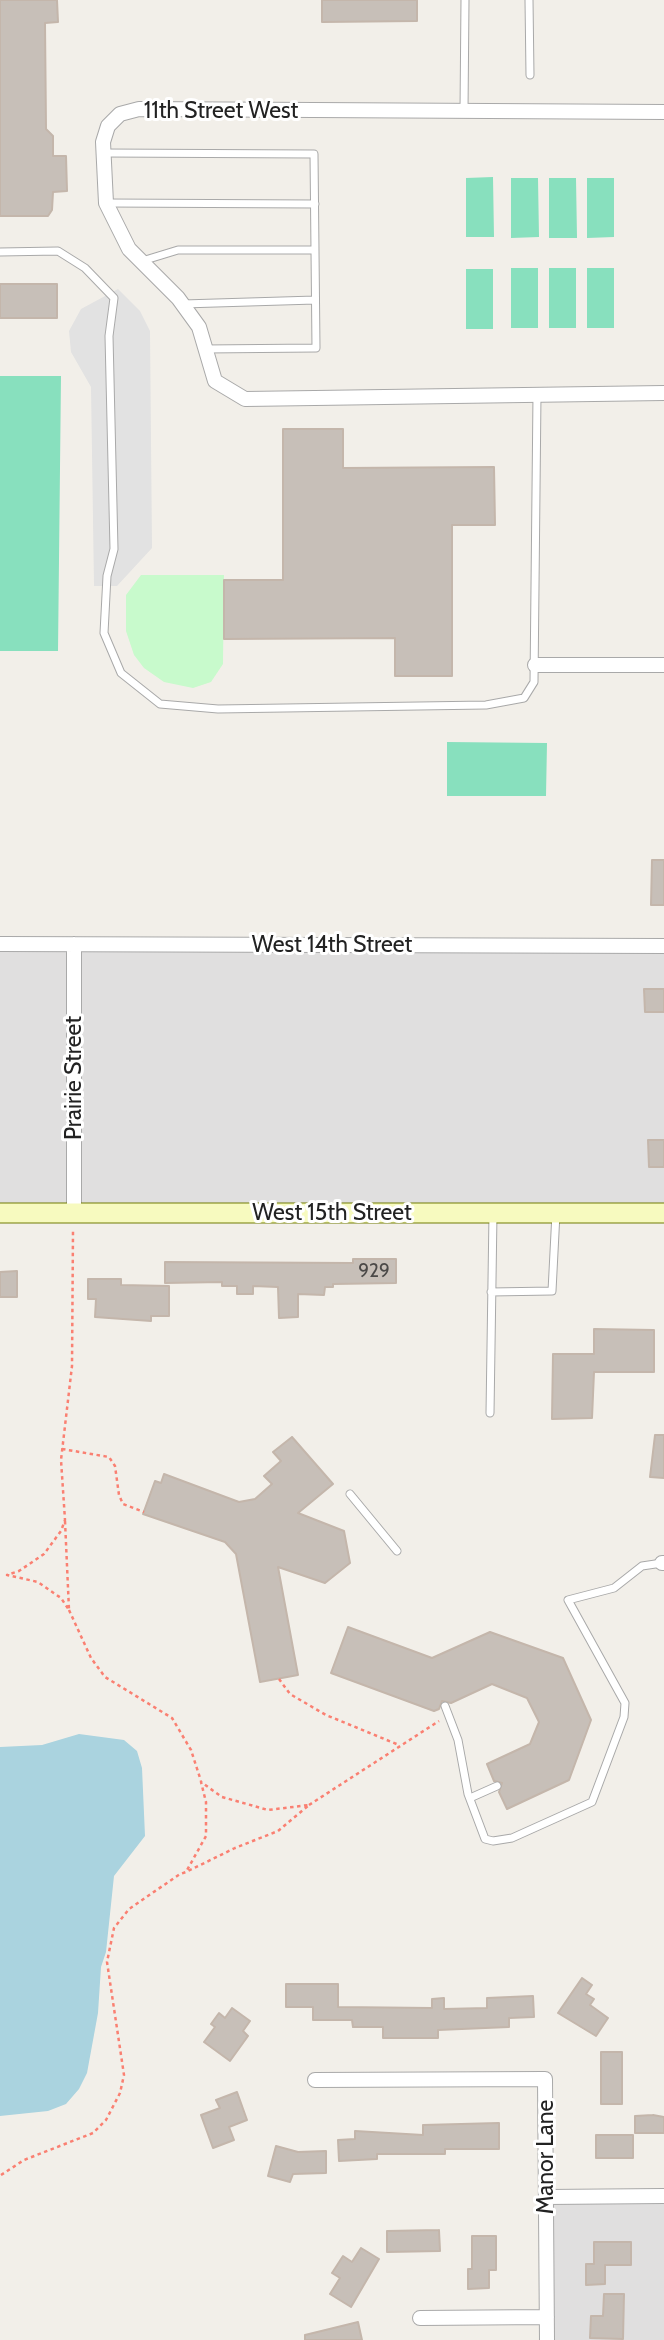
<!DOCTYPE html>
<style>
body{margin:0}
canvas{display:block;background:#f2efe9}
</style>
<canvas width="664" height="2340"></canvas>
<script>
const ctx = document.querySelector('canvas').getContext('2d');
ctx.lineJoin = 'round';
function fill(path, color) { ctx.fillStyle = color; ctx.fill(path, 'evenodd'); }
const poly = rows => new Path2D(rows.map(r => 'M' + r).join(''));
function strokePath(path, color, width, dash) { ctx.strokeStyle = color; ctx.lineWidth = width; ctx.lineCap = dash ? 'butt' : 'round'; ctx.setLineDash(dash || []); ctx.stroke(path); }
function drawText(font, color, halo, rows, align = 'center') {
  ctx.font = font + ' Cabin,sans-serif'; ctx.lineWidth = 6; ctx.setLineDash([]); ctx.textBaseline = 'middle'; ctx.strokeStyle = halo; ctx.fillStyle = color; for (const [text, x, y, turn = 0] of rows) {
    ctx.save(); ctx.translate(x, y); ctx.rotate((+turn || 0) * Math.PI / 180); ctx.textAlign = isNaN(turn) ? turn : align; if (halo) ctx.strokeText(text, 0, 0); ctx.fillText(text, 0, 0); ctx.restore();
  }
}
fill(poly([
 [0,944,664,946,664,1213,0,1213],
 [664,2196,664,2340,547,2340,546,2197]
]), '#e0dfdf');
fill(poly([
 [141,575,224,575,223,664,211,682,193,688,164,682,144,668,134,655,126,631,126,595]
]), '#c8facc');
fill(poly([
 [493,177,494,237,466,237,466,178],
 [511,178,538,178,539,237,511,238],
 [549,178,576,178,577,238,549,238],
 [587,178,614,178,614,237,587,238],
 [511,268,538,268,538,328,511,328],
 [549,268,576,268,576,328,549,328],
 [587,268,614,268,614,328,587,328],
 [466,269,493,269,493,329,466,329],
 [0,376,61,376,58,651,0,651],
 [447,742,547,743,546,796,447,796]
]), '#88e0be');
fill(poly([
 [118,289,140,311,150,331,152,548,117,586,94,586,91,387,71,352,69,331,81,309]
]), '#e2e2e2');
fill(poly([
 [79,1734,124,1740,137,1751,142,1768,145,1836,114,1876,106,1952,101,1967,98,2013,87,2073,79,2089,66,2104,48,2111,0,2116,0,1747,42,1745]
]), '#aad3df');
const building = poly([
 [0,0,57,0,58,22,45,23,46,129,53,136,53,156,66,156,67,191,53,192,52,210,48,216,0,216,0,0],
 [322,0,417,0,417,21,322,22,322,0],
 [0,284,57,284,57,318,0,318,0,284],
 [283,429,343,429,343,468,494,467,495,525,452,525,452,676,395,676,395,638,224,639,224,580,283,580,283,429],
 [652,860,664,860,664,905,651,905,652,860],
 [644,989,664,989,664,1012,645,1012,644,989],
 [648,1140,664,1140,664,1167,649,1167,648,1140],
 [353,1259,396,1259,396,1283,333,1284,333,1287,325,1287,324,1295,298,1294,298,1317,279,1318,278,1287,253,1286,253,1294,237,1294,237,1286,222,1286,222,1282,165,1283,165,1262,353,1263,353,1259],
 [17,1271,17,1297,0,1297,0,1272,17,1271],
 [88,1279,121,1279,121,1285,169,1286,169,1316,151,1316,151,1321,95,1317,96,1299,88,1299,88,1279],
 [594,1329,654,1330,654,1372,594,1372,592,1418,552,1419,553,1354,594,1354,594,1329],
 [655,1435,664,1435,664,1478,650,1477,655,1435],
 [292,1437,333,1484,298,1513,344,1531,350,1563,325,1583,278,1567,298,1675,260,1682,236,1554,225,1542,143,1514,155,1481,161,1483,164,1474,239,1502,255,1499,272,1484,264,1476,281,1461,273,1452,292,1437],
 [348,1627,432,1658,490,1632,563,1658,591,1720,569,1780,507,1809,499,1792,502,1783,494,1781,487,1764,530,1744,539,1722,527,1698,492,1684,451,1703,442,1701,439,1709,434,1711,331,1673,348,1627],
 [582,1978,592,1985,586,1994,594,1999,590,2005,608,2018,596,2036,558,2013,582,1978],
 [286,1984,338,1984,338,2007,432,2008,432,1999,444,1998,444,2009,487,2008,487,1998,533,1996,534,2017,509,2018,509,2027,438,2030,438,2038,383,2038,383,2027,353,2027,352,2020,313,2020,313,2007,286,2007,286,1984],
 [232,2008,250,2021,243,2031,248,2036,230,2061,204,2042,215,2027,211,2024,219,2013,225,2018,232,2008],
 [601,2052,622,2052,622,2104,601,2104,601,2052],
 [237,2092,247,2120,229,2127,234,2140,213,2148,201,2115,220,2108,216,2100,237,2092],
 [653,2115,664,2117,664,2133,635,2133,635,2116,653,2115],
 [499,2123,499,2149,445,2149,445,2154,377,2154,377,2159,339,2161,338,2140,355,2139,355,2131,423,2135,423,2125,499,2123],
 [596,2135,633,2135,633,2158,596,2158,596,2135],
 [276,2146,298,2152,326,2151,326,2173,293,2174,290,2182,268,2176,276,2146],
 [439,2230,440,2251,387,2252,387,2231,439,2230],
 [472,2236,496,2236,496,2270,489,2270,489,2288,468,2289,468,2269,472,2269,472,2236],
 [594,2242,631,2242,631,2265,605,2265,605,2284,586,2285,586,2264,594,2264,594,2242],
 [361,2248,379,2259,351,2307,330,2294,340,2278,332,2273,343,2256,352,2262,361,2248],
 [604,2294,624,2294,623,2339,590,2338,591,2316,603,2316,604,2294],
 [358,2322,362,2340,305,2340,305,2335,358,2322]
]);
fill(building, '#c7bfb8');
strokePath(building, '#c4b6ab', 2);
const lane = poly([
 [529,0,530,75],
 [464,111,465,0],
 [103,153,314,154,316,348,205,349],
 [106,203,315,204],
 [0,252,58,251,85,268,114,298,109,336,114,549,107,576,104,633,121,673,160,704,218,709,486,705,524,698,534,682,537,395],
 [142,261,178,250,315,250],
 [183,304,315,300],
 [491,1292,552,1291,556,1213],
 [490,1413,493,1214],
 [350,1494,397,1551],
 [445,1706,458,1740,468,1794,485,1839,493,1841,512,1838,592,1802,624,1717,625,1703,568,1600,614,1588,642,1566,662,1563],
 [470,1798,497,1786]
]);
const street = poly([
 [664,112,139,109,120,114,108,126,103,142,106,203,129,249,178,298,199,327,215,381,245,399,664,393],
 [535,665,664,665],
 [0,944,664,946],
 [74,944,74,1213],
 [662,1563,664,1563],
 [315,2080,545,2079,547,2340],
 [546,2197,664,2196],
 [420,2318,547,2317]
]);
const secondary = poly([
 [0,1213,664,1213]
]);
strokePath(lane, '#a9a9a9', 9);
strokePath(street, '#a9a9a9', 16);
strokePath(secondary, '#707d05', 21);
strokePath(poly([
 [62,1449,109,1457,115,1466,119,1495,123,1504,144,1512],
 [65,1521,69,1610,61,1598,38,1582,7,1575,19,1571,44,1554,61,1531,65,1520,61,1460,72,1366,73,1231],
 [69,1610,91,1658,105,1677,172,1718,191,1750,201,1781],
 [279,1679,290,1694,326,1715,399,1745],
 [309,1805,439,1721],
 [1,2175,24,2160,93,2133,106,2120,120,2093,124,2075,107,1962,114,1928,129,1909,180,1874,186,1872,235,1848,278,1831,309,1805,268,1810,222,1797,201,1782,206,1802,206,1836,186,1872]
]), '#fa8072', 2.5, [3.5, 3.5]);
strokePath(lane, '#fff', 7);
strokePath(street, '#fff', 14);
strokePath(secondary, '#f7fabf', 19);
drawText('19px', '#4b4948', null, [
 ["929",374,1271]
]);
drawText('23px', '#222', '#fff', [
 ["11th Street West",221,111],
 ["West 14th Street",332,945],
 ["Prairie Street",74,1078,-90],
 ["West 15th Street",332,1213],
 ["Manor Lane",546,2157,-90]
]);
</script>
